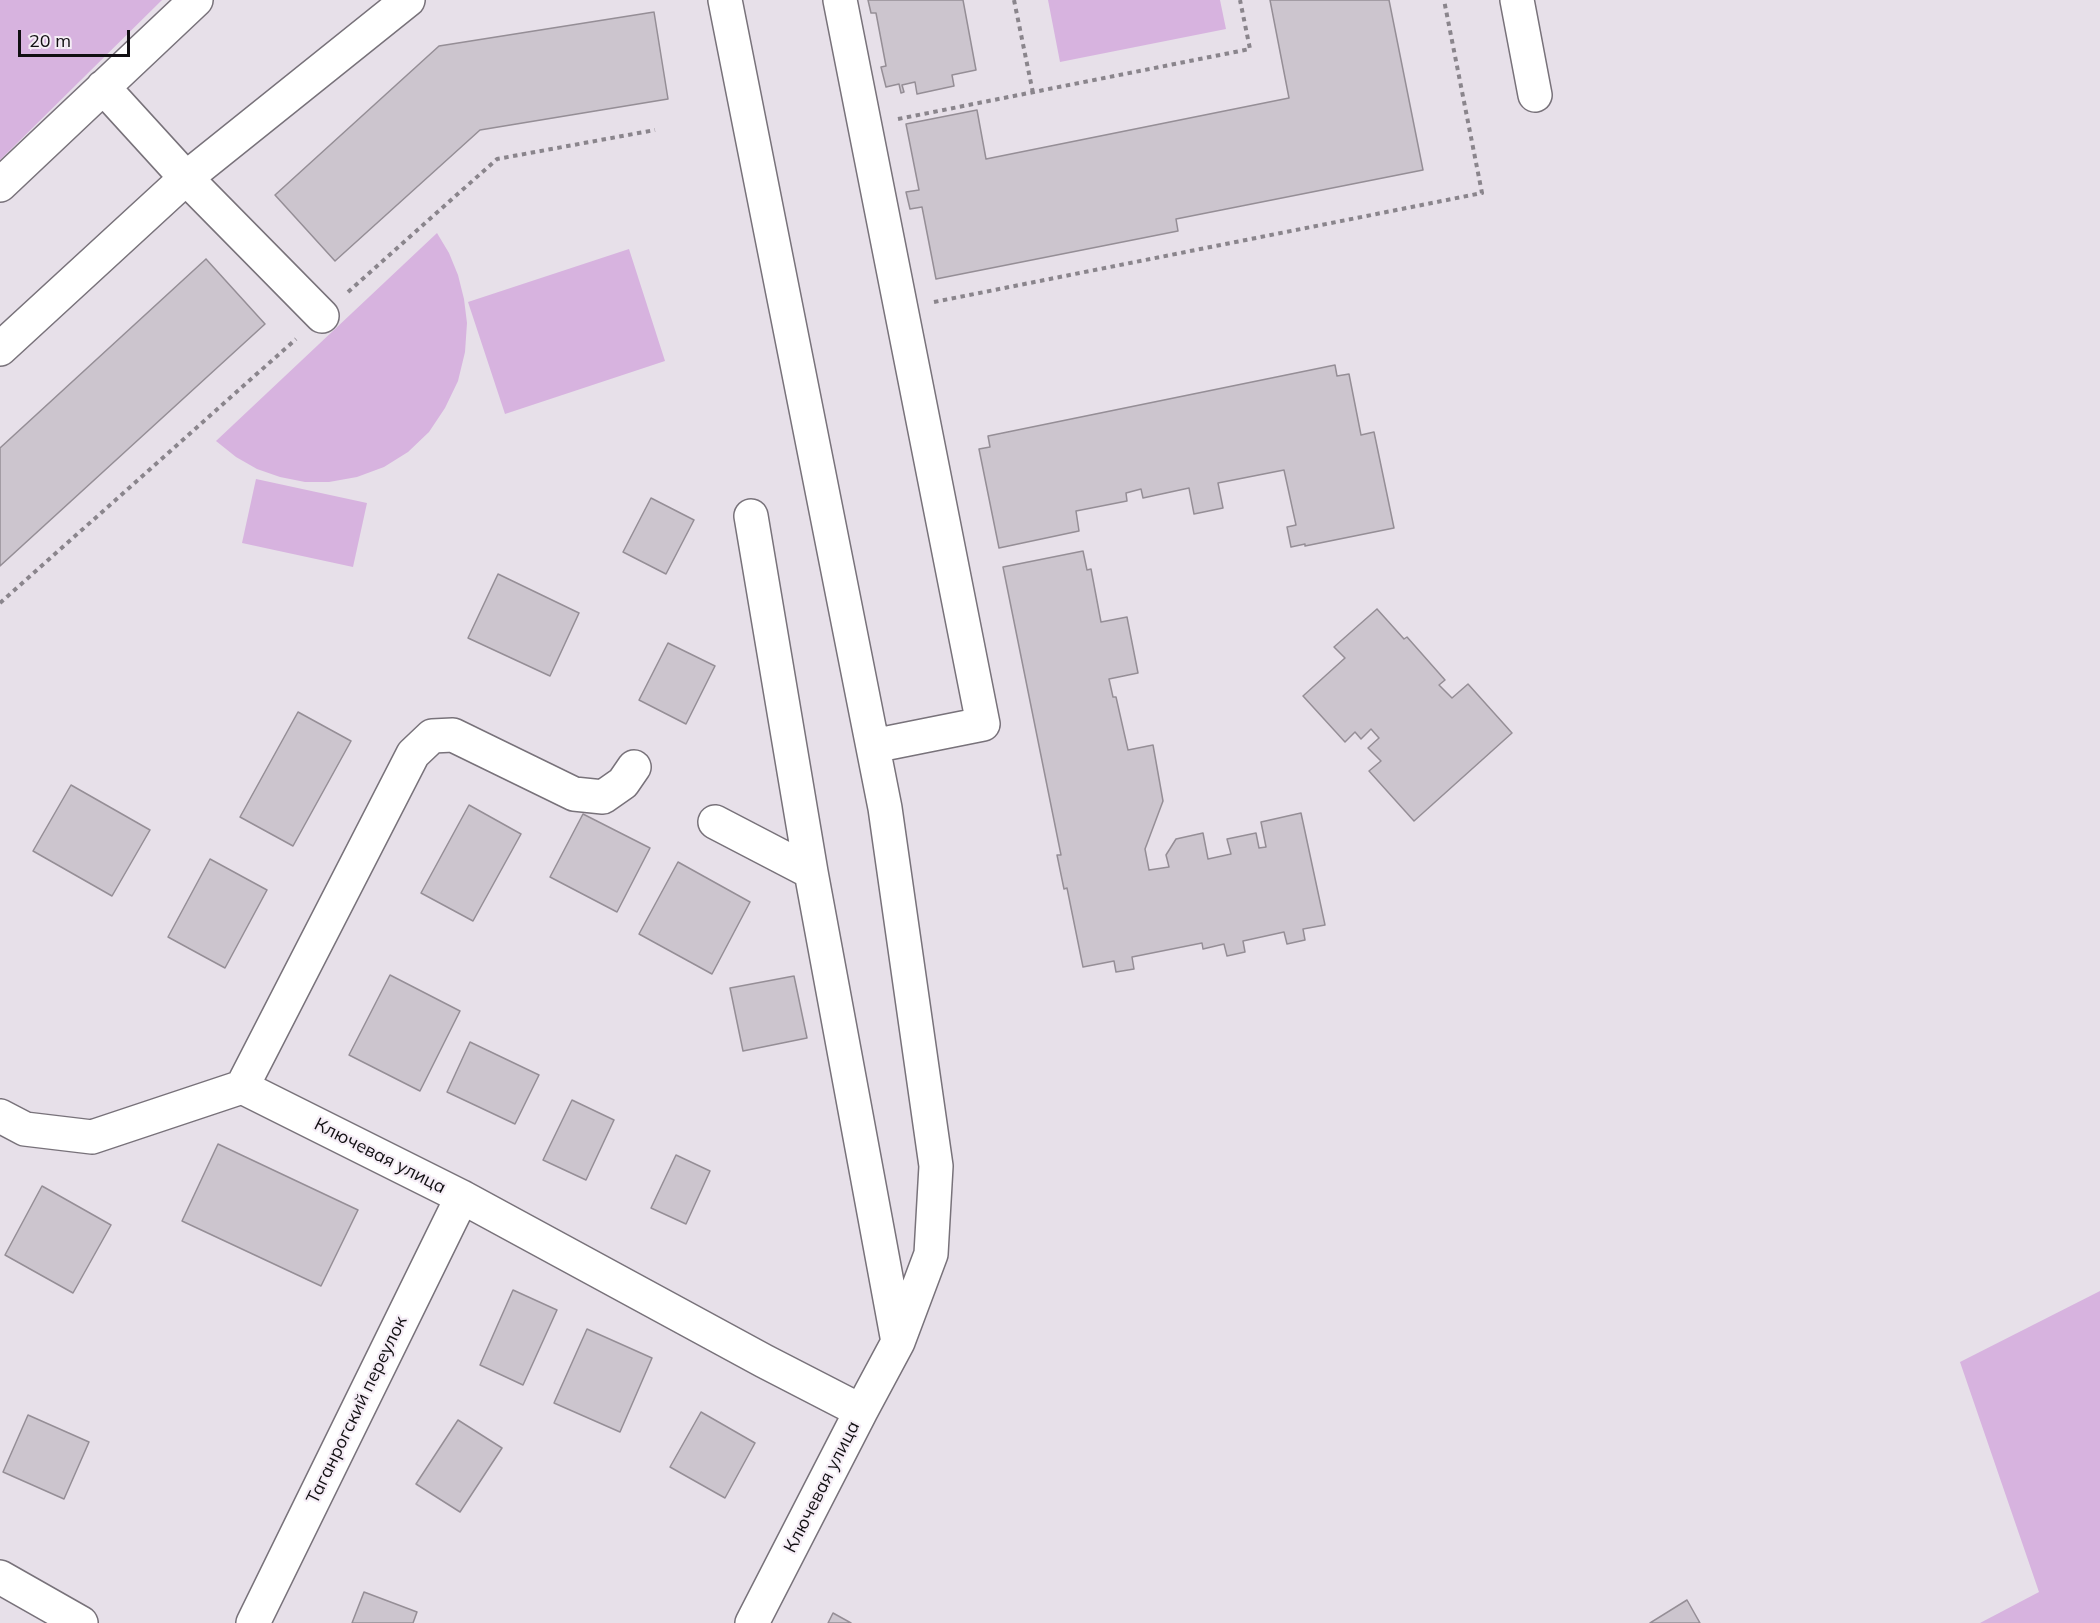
<!DOCTYPE html>
<meta charset="utf-8">
<style>
body{margin:0}
#map{position:relative;width:2100px;height:1623px;overflow:hidden;background:#e7e0e9;font-family:Mulish,sans-serif}
canvas{display:block}
.scale{position:absolute;left:18px;top:30px;width:112px;height:27px;box-sizing:border-box;border:3px solid #110f12;border-top:0;padding-left:8px;font-size:18px;line-height:21px;white-space:nowrap;color:#110f12;-webkit-text-stroke:4px #f5edf6;paint-order:stroke}
</style>
<div id="map">
<canvas width="2100" height="1623"></canvas>
<div class="scale">20 m</div>
</div>
<script>
const ctx = document.querySelector('canvas').getContext('2d');
ctx.lineJoin = 'round';
function fill(path, color) { ctx.fillStyle = color; ctx.fill(path, 'evenodd'); }
const poly = rows => new Path2D(rows.map(r => 'M' + r).join(''));
function strokePath(path, color, width, dash) { ctx.strokeStyle = color; ctx.lineWidth = width; ctx.lineCap = dash ? 'butt' : 'round'; ctx.setLineDash(dash || []); ctx.stroke(path); }
function drawText(font, color, halo, rows, align = 'center') {
  ctx.font = font + ' Mulish,sans-serif'; ctx.lineWidth = 4.5; ctx.setLineDash([]); ctx.textBaseline = 'middle'; ctx.strokeStyle = halo; ctx.fillStyle = color; for (const [text, x, y, turn = 0] of rows) {
    ctx.save(); ctx.translate(x, y); ctx.rotate((+turn || 0) * Math.PI / 180); ctx.textAlign = isNaN(turn) ? turn : align; if (halo) ctx.strokeText(text, 0, 0); ctx.fillText(text, 0, 0); ctx.restore();
  }
}
fill(poly([
 [0,0,162,0,0,160],
 [1048,0,1220,0,1226,29,1060,62],
 [437,233,449,253,458,275,464,299,467,323,465,352,458,381,445,408,429,432,408,452,384,467,357,477,329,482,305,482,280,477,257,469,236,457,216,441],
 [629,249,665,361,505,414,468,302],
 [256,479,367,503,353,567,242,543],
 [2100,1291,2100,1623,1980,1623,2039,1592,1960,1362]
]), '#d7b3df');
const building = poly([
 [868,0,963,0,976,70,952,75,954,86,917,94,915,82,902,85,904,92,901,93,899,84,886,87,881,67,886,66,876,13,871,13,868,0],
 [1270,0,1389,0,1423,170,1176,219,1178,231,936,279,922,207,910,209,906,192,919,190,906,124,977,110,986,159,1289,98,1270,0],
 [654,12,668,99,480,130,335,261,275,195,439,46,654,12],
 [206,259,265,324,0,566,0,448,206,259],
 [1335,365,1337,376,1349,374,1361,435,1374,432,1394,528,1305,546,1305,544,1291,547,1287,527,1296,525,1284,470,1218,483,1223,508,1194,514,1189,488,1143,498,1141,489,1126,493,1127,501,1076,511,1079,531,999,548,979,449,990,447,988,436,1335,365],
 [651,498,694,520,666,574,623,552,651,498],
 [1083,551,1087,570,1091,569,1101,622,1127,617,1138,673,1109,679,1113,697,1116,697,1128,750,1153,745,1163,801,1145,849,1149,870,1169,867,1166,855,1176,839,1203,833,1208,859,1231,854,1227,839,1256,833,1259,848,1266,847,1261,822,1301,813,1325,925,1303,929,1305,940,1287,944,1284,932,1243,941,1245,952,1227,956,1224,944,1203,949,1202,943,1132,957,1134,969,1116,972,1114,961,1083,967,1067,888,1064,889,1057,855,1061,855,1003,567,1083,551],
 [498,574,579,613,550,676,468,638,498,574],
 [1377,609,1404,639,1407,637,1445,680,1439,685,1452,698,1468,684,1512,733,1414,821,1369,771,1381,761,1368,748,1379,738,1371,729,1361,739,1355,732,1345,742,1303,696,1345,658,1334,647,1377,609],
 [668,643,715,666,686,724,639,700,668,643],
 [298,712,351,741,293,846,240,817,298,712],
 [71,785,150,830,112,896,33,851,71,785],
 [469,805,521,834,473,921,421,893,469,805],
 [583,814,650,848,617,912,550,877,583,814],
 [210,859,267,890,225,968,168,937,210,859],
 [678,862,750,902,712,974,639,934,678,862],
 [390,975,460,1011,420,1091,349,1055,390,975],
 [794,976,807,1038,743,1051,730,988,794,976],
 [470,1042,539,1075,515,1124,447,1092,470,1042],
 [572,1100,614,1120,586,1180,543,1160,572,1100],
 [218,1144,358,1210,321,1286,182,1221,218,1144],
 [676,1155,710,1171,686,1224,651,1208,676,1155],
 [42,1186,111,1225,73,1293,5,1255,42,1186],
 [513,1290,557,1310,523,1385,480,1365,513,1290],
 [587,1329,652,1358,620,1432,554,1403,587,1329],
 [701,1412,755,1443,725,1498,670,1467,701,1412],
 [28,1415,89,1442,64,1499,3,1472,28,1415],
 [458,1420,502,1448,460,1512,416,1484,458,1420],
 [364,1592,417,1612,413,1623,352,1623,364,1592],
 [1687,1600,1700,1623,1650,1623,1687,1600],
 [833,1613,851,1623,828,1623,833,1613]
]);
fill(building, '#ccc5ce');
strokePath(building, '#958e96', 1.5);
const minor = poly([
 [725,0,885,808,936,1166,931,1254,898,1342],
 [840,0,983,724,873,746],
 [1517,0,1535,95],
 [103,87,186,178,408,0],
 [0,185,196,0],
 [0,349,186,178,322,316],
 [751,516,811,872,898,1342,861,1411],
 [634,767,623,783,603,797,574,794,453,735,432,736,413,754,242,1087,462,1197,764,1361,861,1411,752,1623],
 [715,822,811,872],
 [0,1116,25,1129,92,1137,242,1087],
 [0,1577,81,1623],
 [253,1623,462,1197]
]);
strokePath(minor, '#78727a', 36);
strokePath(poly([
 [1014,0,1033,93],
 [898,119,1250,49,1240,0],
 [348,292,497,159,655,130],
 [934,302,1482,193,1444,0],
 [0,603,296,339]
]), '#8a858c', 4, [4.5, 4.5]);
strokePath(minor, '#fff', 33);
drawText('18px', '#110f12', '#f5edf6', [
 ["Ключевая улица",380,1156,27],
 ["Таганрогский переулок",357,1410,-64],
 ["Ключевая улица",822,1487,-63]
]);
</script>
